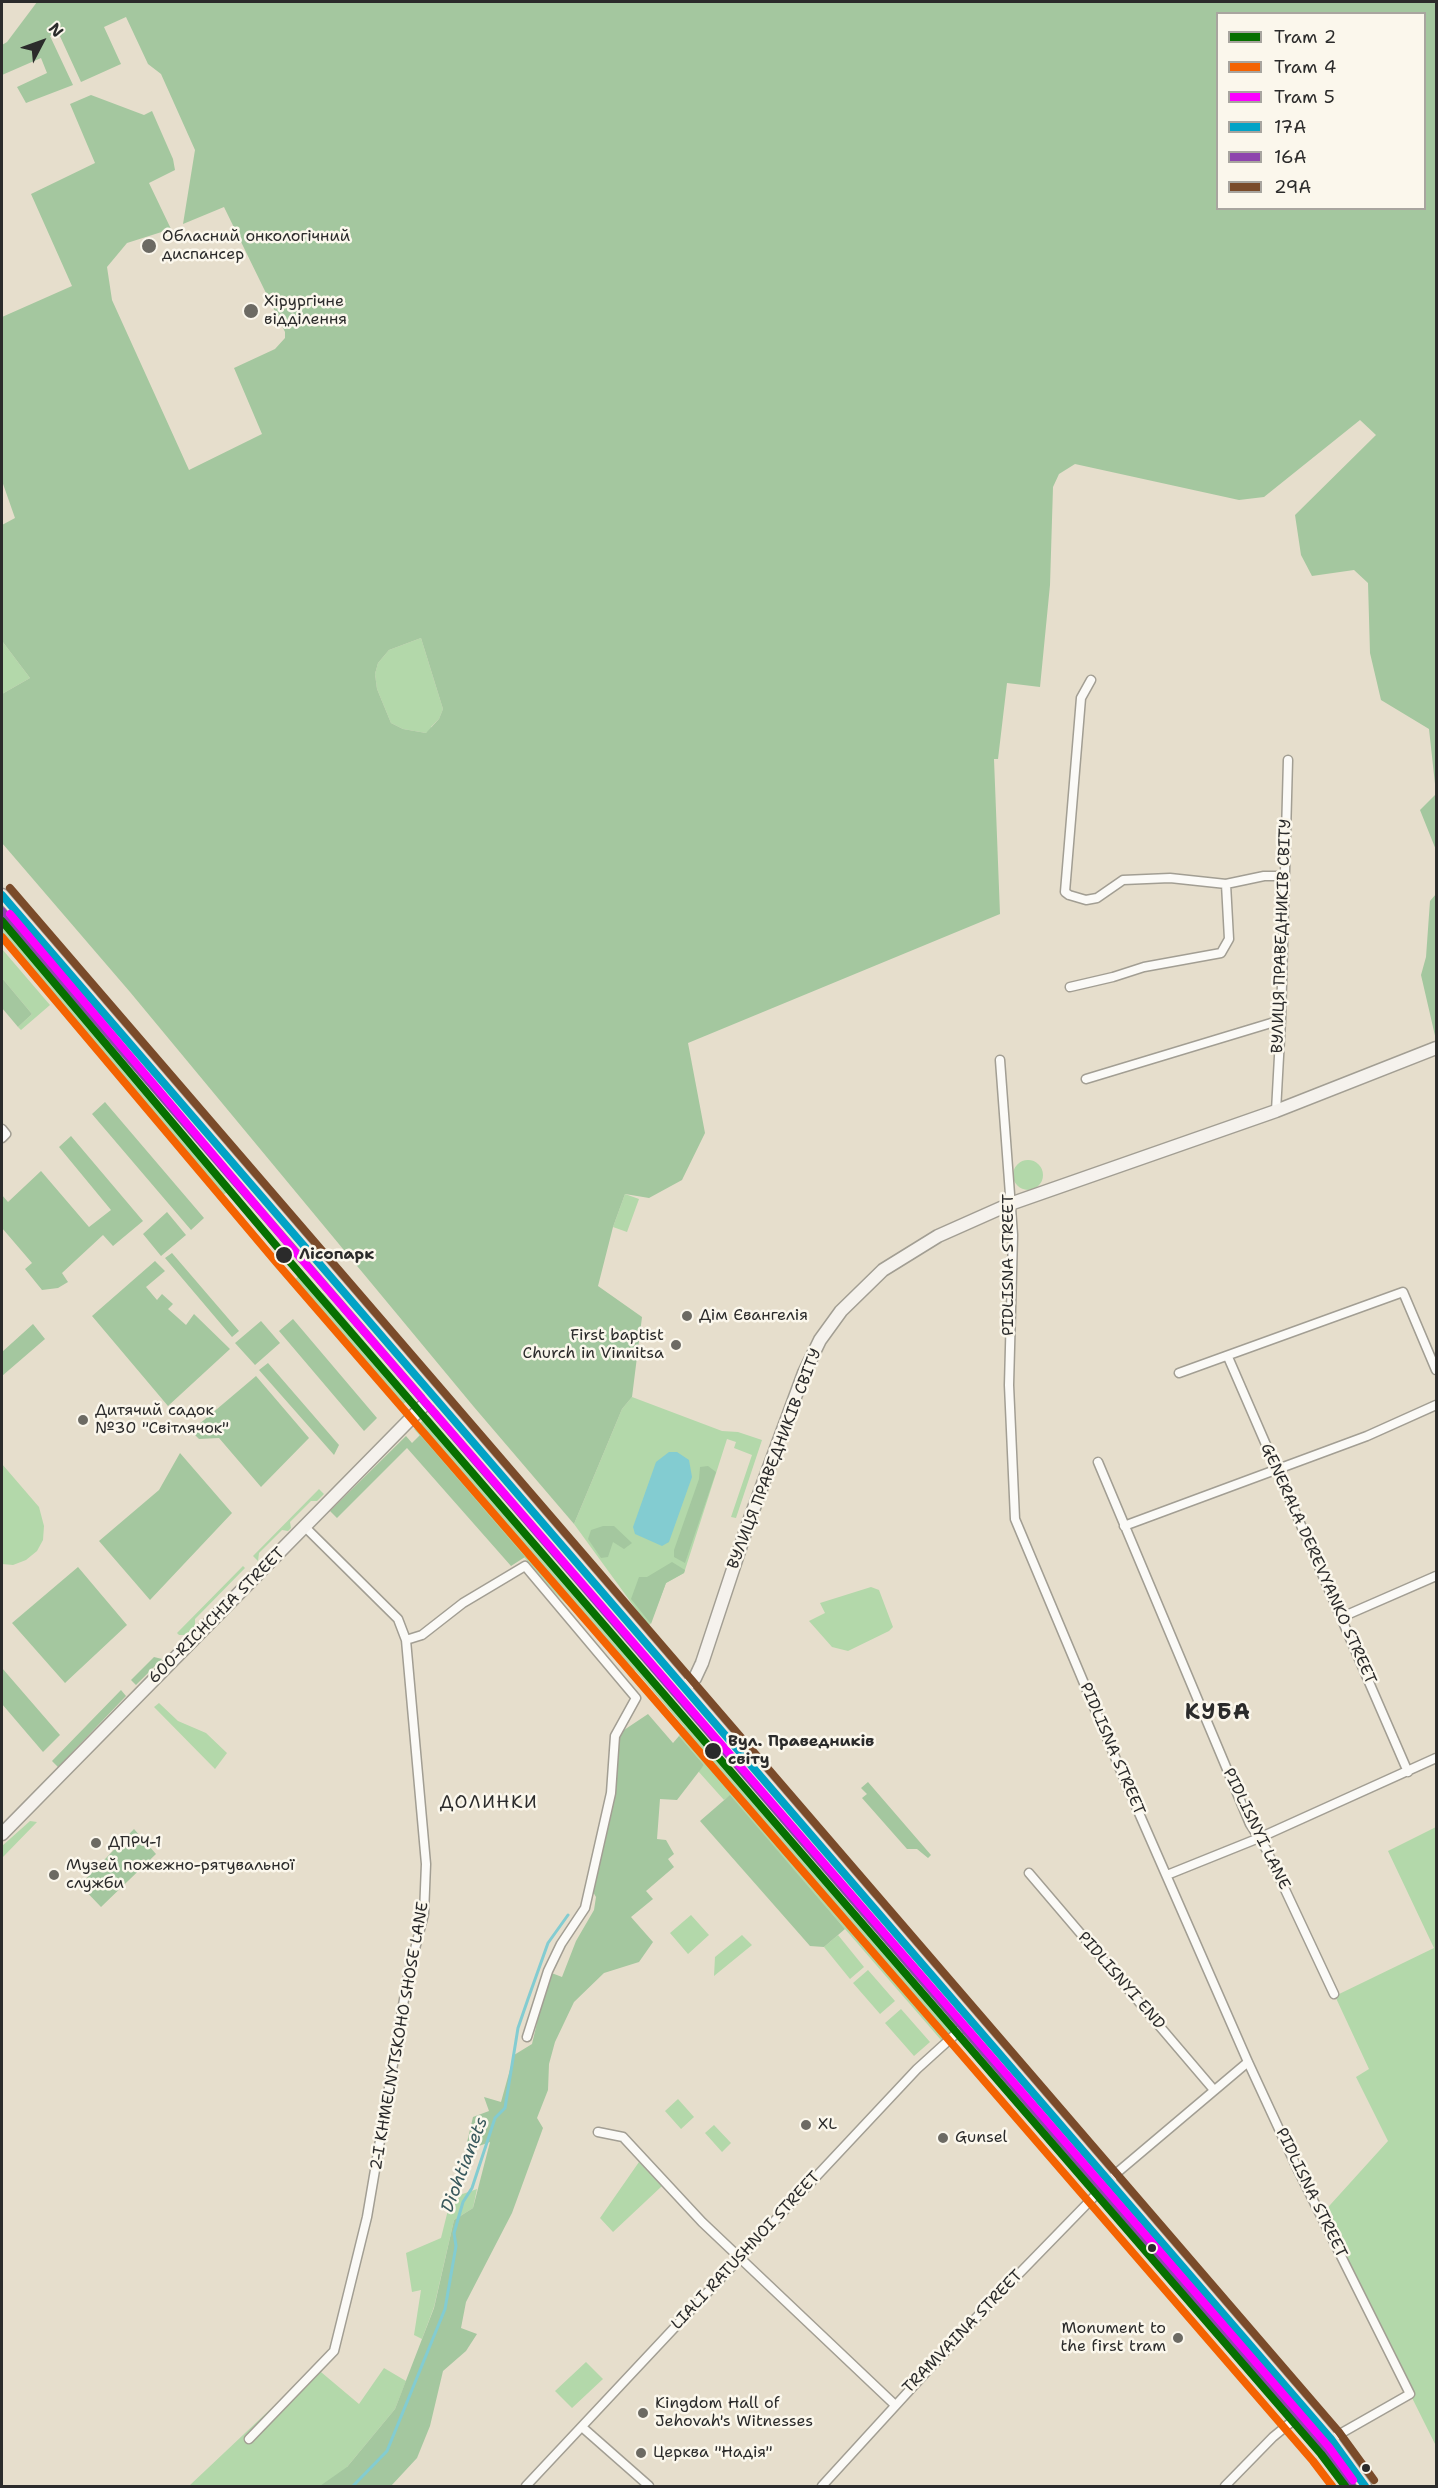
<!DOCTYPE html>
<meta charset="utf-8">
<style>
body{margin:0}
#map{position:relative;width:1438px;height:2488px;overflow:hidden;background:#e6decc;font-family:"Shantell Sans",sans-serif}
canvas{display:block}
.frame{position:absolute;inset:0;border:3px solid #2b2b2b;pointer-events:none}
.legend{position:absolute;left:1216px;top:12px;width:210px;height:198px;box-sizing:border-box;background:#fbf7ec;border:2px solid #a8a59f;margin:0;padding:8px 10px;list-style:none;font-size:18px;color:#2b2b2b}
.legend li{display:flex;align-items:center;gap:12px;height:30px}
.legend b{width:30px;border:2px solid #a8a59f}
.north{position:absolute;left:12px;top:12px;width:60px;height:60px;-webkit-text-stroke:4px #fbf7ec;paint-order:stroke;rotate:49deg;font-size:16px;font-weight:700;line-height:24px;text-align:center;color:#2b2b2b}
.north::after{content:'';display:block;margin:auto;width:21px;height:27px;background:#2b2b2b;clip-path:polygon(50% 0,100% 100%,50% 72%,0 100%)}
</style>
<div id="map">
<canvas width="1438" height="2488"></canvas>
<div class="frame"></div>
<ul class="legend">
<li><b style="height:8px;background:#077000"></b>Tram 2</li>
<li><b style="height:8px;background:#f46302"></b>Tram 4</li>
<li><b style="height:8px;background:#fb00ff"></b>Tram 5</li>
<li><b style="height:8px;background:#02a3c6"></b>17А</li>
<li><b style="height:8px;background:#8e44ad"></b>16А</li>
<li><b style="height:8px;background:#7a4b2a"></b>29А</li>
</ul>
<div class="north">N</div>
</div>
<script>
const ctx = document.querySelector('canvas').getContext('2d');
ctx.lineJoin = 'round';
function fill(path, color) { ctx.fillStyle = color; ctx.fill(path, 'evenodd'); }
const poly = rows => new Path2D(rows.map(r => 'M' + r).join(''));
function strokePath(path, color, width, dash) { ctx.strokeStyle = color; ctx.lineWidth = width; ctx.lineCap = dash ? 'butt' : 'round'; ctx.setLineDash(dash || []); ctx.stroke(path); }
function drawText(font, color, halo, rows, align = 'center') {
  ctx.font = font + ' "Shantell Sans",sans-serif'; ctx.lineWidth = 5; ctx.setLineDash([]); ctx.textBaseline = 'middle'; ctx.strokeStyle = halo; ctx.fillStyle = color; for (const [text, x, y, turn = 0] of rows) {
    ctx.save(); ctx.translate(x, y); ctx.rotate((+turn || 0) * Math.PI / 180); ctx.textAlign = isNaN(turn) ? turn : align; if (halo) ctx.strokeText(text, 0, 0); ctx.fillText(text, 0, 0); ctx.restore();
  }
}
fill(poly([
 [421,638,443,709,439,719,431,727,433,729,426,733,403,729,391,723,377,689,375,674,378,663,389,650],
 [2,641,30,678,2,694],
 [2,913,232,1188,221,1197,2,942],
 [2,949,50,1005,21,1030,18,1027,32,1014,2,978],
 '1013 1175a15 15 0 1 1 30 0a15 15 0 1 1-30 0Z',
 [625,1194,639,1199,627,1232,613,1227],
 [299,1276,318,1297,323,1293,412,1397,402,1405,294,1280],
 [632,1397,722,1431,738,1432,762,1440,736,1518,731,1517,752,1455,734,1448,736,1442,727,1439,684,1573,666,1583,649,1627,574,1524,622,1409],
 [428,1415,682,1711,680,1714,712,1751,732,1775,736,1773,957,2027,941,2040,730,1796,724,1800,698,1771,704,1765,679,1736,684,1727,635,1670,630,1674,589,1626,555,1593,414,1429],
 [2,1464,39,1507,44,1526,43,1540,37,1551,26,1560,13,1565,2,1564],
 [319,1489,324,1494,317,1501,311,1501,290,1522,291,1528,288,1531,282,1530,259,1553,258,1561,253,1556],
 [243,1566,245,1568,195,1619,195,1626,186,1635,179,1635,177,1633],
 [871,1587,879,1590,893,1627,889,1631,848,1651,832,1647,809,1621,825,1613,820,1603],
 [159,1703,178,1721,206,1733,227,1753,215,1769,154,1707],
 [30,1821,37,1822,2,1858,2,1846],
 [1436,1827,1436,2446,1321,2215,1388,2141,1356,2077,1369,2069,1335,1996,1434,1948,1388,1851],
 [691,1915,709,1935,688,1954,670,1933],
 [742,1935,752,1945,714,1976,715,1957],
 [838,1935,864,1967,850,1979,824,1947],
 [868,1970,895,2001,880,2014,853,1983],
 [901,2009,930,2042,914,2056,885,2023],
 [678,2099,694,2117,681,2129,665,2111],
 [714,2125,731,2143,722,2152,705,2133],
 [639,2162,662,2186,613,2232,600,2218],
 [477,2189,473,2208,454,2220,434,2307,422,2339,414,2335,421,2290,412,2292,406,2253,441,2238,451,2198],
 [586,2362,603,2379,572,2408,555,2391],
 [315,2367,359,2404,384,2368,406,2381,395,2409,347,2467,356,2486,189,2486]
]), '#b3d8aa');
fill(poly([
 [37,2,1436,2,1436,793,1429,729,1381,700,1370,653,1368,583,1354,570,1312,576,1301,555,1295,515,1376,435,1360,420,1264,497,1239,500,1075,464,1059,474,1053,487,1050,585,1040,687,1007,683,998,759,994,759,1000,914,688,1043,705,1133,682,1180,649,1198,625,1194,613,1227,598,1286,642,1317,632,1397,622,1409,574,1524,474,1407,130,992,2,843,2,694,30,678,2,641,2,525,15,518,2,481,2,317,72,286,31,194,95,163,70,104,91,95,144,115,152,111,173,159,175,170,149,183,171,229,127,243,107,267,112,300,189,470,262,434,234,368,275,349,285,338,285,332,224,207,183,224,195,150,161,74,148,64,126,17,104,27,121,64,81,82,58,32,50,36,73,85,26,103,17,87,47,73,41,58,2,75,2,45,7,42],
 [1218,14,1424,14,1424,208,1218,208],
 [421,638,443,709,439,719,426,733,403,729,391,723,377,689,375,674,378,663,389,650],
 [1436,794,1436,850,1420,810],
 [1436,894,1436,1040,1421,975,1426,957,1430,901],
 [2,978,32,1014,18,1027,2,1008],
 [105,1102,204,1218,191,1230,92,1114],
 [71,1136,143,1221,113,1246,103,1235,62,1273,68,1282,58,1288,42,1290,25,1269,32,1263,2,1228,2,1195,8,1202,41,1171,89,1227,111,1210,59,1147],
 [167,1212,186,1235,161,1256,143,1234],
 [172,1253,239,1331,232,1337,165,1258],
 [155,1261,165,1271,146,1287,157,1300,162,1294,173,1304,168,1309,186,1325,194,1314,230,1349,168,1406,92,1316],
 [293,1319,377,1418,364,1431,279,1331],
 [261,1321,280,1343,255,1365,235,1343],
 [33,1324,45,1339,2,1376,2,1352],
 [268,1363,339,1445,334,1455,259,1370],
 [256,1376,309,1438,261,1487,219,1438,199,1439,191,1431],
 [420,1435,525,1557,511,1566,407,1448,337,1518,330,1511,406,1436,412,1443],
 [180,1453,232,1513,150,1600,99,1541,159,1490],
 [708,1466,716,1472,685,1563,674,1557,674,1550,699,1479,700,1467],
 [603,1526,614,1526,632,1543,624,1549,613,1542,608,1557,601,1558,588,1539,591,1530],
 [672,1562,685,1570,684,1573,666,1583,651,1624,631,1599,639,1577,647,1577],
 [78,1567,127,1625,65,1683,12,1623],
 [154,1657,162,1659,136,1685,131,1680],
 [2,1668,60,1735,43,1752,2,1704],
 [121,1690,126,1696,58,1767,52,1761],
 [648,1714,673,1743,679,1736,704,1765,677,1800,660,1799,657,1839,666,1840,674,1854,668,1859,674,1867,646,1891,653,1899,631,1917,653,1942,639,1962,604,1973,574,2002,555,2042,549,2064,548,2090,537,2118,543,2128,512,2213,466,2302,461,2328,477,2334,466,2351,443,2371,430,2426,417,2458,391,2486,320,2486,347,2467,395,2409,434,2308,454,2220,473,2208,490,2142,465,2151,473,2117,489,2111,484,2097,501,2102,514,2055,532,2044,549,1972,562,1977,576,1941,594,1910,596,1897,590,1887,611,1793,615,1736],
 [868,1782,931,1855,928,1858,917,1849,907,1849,862,1798,867,1794,861,1788],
 [730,1795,845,1929,824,1947,810,1946,700,1821],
 [134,1829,156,1854,101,1907,80,1885]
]), '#a4c79f');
fill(poly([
 [669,1452,677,1452,689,1460,692,1477,669,1542,662,1546,635,1534,633,1527,656,1462]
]), '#83ccd1');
strokePath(poly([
 [353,2486,387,2451,445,2309,456,2246,454,2233,463,2202,472,2188,495,2118,505,2108,518,2028,528,1999,548,1943,568,1915]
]), '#83ccd1', 3);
const minor = poly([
 [1091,680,1081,698,1065,892,1069,895,1086,900,1097,898,1123,880,1170,878,1226,884,1264,876,1283,876],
 [1070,987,1113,977,1144,967,1221,953,1229,939,1226,884],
 [1000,1060,1013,1235,1009,1385,1015,1519,1128,1788,1248,2062,1297,2168,1410,2394,1331,2439],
 [1086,1079,1281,1020],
 [1276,1111,1281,1020,1288,760],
 [2,1129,6,1134,2,1138],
 [1228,1357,1408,1772],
 [1179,1373,1403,1292,1436,1370],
 [1098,1462,1250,1824,1266,1849,1334,1994],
 [1124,1526,1367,1436,1436,1405],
 [1342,1617,1436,1576],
 [406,1640,422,1635,463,1603,525,1566,636,1698,615,1736,611,1793,585,1908,561,1944,548,1971,527,2037],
 [1029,1873,1214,2090],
 [1167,1875,1259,1838,1436,1758],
 [598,2132,623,2137,702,2222,894,2404],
 [582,2427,649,2486],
 [249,2439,334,2351,367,2217,408,1976,424,1914,426,1864,406,1640,398,1619,305,1527],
 [526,2486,917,2069,970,2021],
 [822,2486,971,2323,1119,2171,1248,2062],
 [1225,2486,1273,2437,1306,2410]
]);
const secondary = poly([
 [683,1689,695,1678,702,1663,748,1524,804,1373,820,1340,841,1311,883,1270,938,1236,1010,1204,1276,1111,1436,1048],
 [2,1834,432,1397]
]);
const primary = poly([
 [2,895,1331,2439,1365,2486]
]);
strokePath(minor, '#a29e93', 11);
strokePath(secondary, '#a29e93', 15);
strokePath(primary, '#a29e93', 15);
strokePath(minor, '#fbfaf7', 8);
strokePath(secondary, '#f5f2ed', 12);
strokePath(primary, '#eee5dc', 12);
strokePath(poly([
 [2,895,1331,2439,1365,2486]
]), '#02a3c6', 8);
strokePath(poly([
 [2,911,1323,2446,1352,2486]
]), '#8e44ad', 8);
strokePath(poly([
 [10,888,1339,2432,1374,2480]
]), '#7a4b2a', 8);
strokePath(poly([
 [2,921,284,1255,1321,2454,1345,2486]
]), '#077000', 8);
strokePath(poly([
 [2,937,276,1262,1313,2461,1332,2486]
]), '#f46302', 8);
strokePath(poly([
 [10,914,292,1248,1329,2447,1353,2480]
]), '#fb00ff', 8);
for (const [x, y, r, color] of [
 [149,246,8,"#6c6a63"],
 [251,311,8,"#6c6a63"],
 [284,1255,9,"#2b2b2b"],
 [687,1316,6,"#6c6a63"],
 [676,1345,6,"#6c6a63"],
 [83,1420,6,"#6c6a63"],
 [713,1751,9,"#2b2b2b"],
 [96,1843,6,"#6c6a63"],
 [54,1875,6,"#6c6a63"],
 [806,2125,6,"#6c6a63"],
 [943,2138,6,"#6c6a63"],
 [1152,2248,5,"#2b2b2b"],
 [1178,2338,6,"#6c6a63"],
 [643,2413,6,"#6c6a63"],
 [641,2453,6,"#6c6a63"],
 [1366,2468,5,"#2b2b2b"]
]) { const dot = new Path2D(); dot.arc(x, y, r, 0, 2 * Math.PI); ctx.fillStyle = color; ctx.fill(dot); strokePath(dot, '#fbf7ec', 2); }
drawText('16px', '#2b2b2b', '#fbf7ec', [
 ["Обласний онкологічний",162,237],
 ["диспансер",162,255],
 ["Хірургічне",264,302],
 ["відділення",264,320],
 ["Дім Євангелія",699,1316],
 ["First baptist",664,1336,"right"],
 ["Church in Vinnitsa",664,1354,"right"],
 ["Дитячий садок",95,1411],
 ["№30 \"Світлячок\"",95,1429],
 ["ДПРЧ-1",108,1843],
 ["Музей пожежно-рятувальної",66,1866],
 ["служби",66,1884],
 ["XL",818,2125],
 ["Gunsel",955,2138],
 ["Monument to",1166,2329,"right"],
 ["the first tram",1166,2347,"right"],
 ["Kingdom Hall of",655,2404],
 ["Jehovah's Witnesses",655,2422],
 ["Церква \"Надія\"",653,2453]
], 'left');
drawText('16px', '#2b2b2b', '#fbf7ec', [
 ["ВУЛИЦЯ ПРАВЕДНИКІВ СВІТУ",1282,936,-88],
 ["PIDLISNA STREET",1009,1265,-90],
 ["ВУЛИЦЯ ПРАВЕДНИКІВ СВІТУ",775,1459,-69],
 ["GENERALA DEREVYANKO STREET",1318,1564,66],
 ["600-RICHCHIA STREET",217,1616,-45],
 ["PIDLISNA STREET",1112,1749,67],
 ["PIDLISNYI LANE",1256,1829,64],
 ["PIDLISNYI END",1121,1981,49],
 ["2-I KHMELNYTSKOHO SHOSE LANE",400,2036,-80],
 ["PIDLISNA STREET",1311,2193,64],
 ["LIALI RATUSHNOI STREET",746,2251,-47],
 ["TRAMVAINA STREET",963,2332,-46]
]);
drawText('bold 16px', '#2b2b2b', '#fbf7ec', [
 ["Лісопарк",299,1255],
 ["Вул. Праведників",728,1742],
 ["світу",728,1760]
], 'left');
ctx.letterSpacing = '1.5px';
drawText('18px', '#2b2b2b', '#fbf7ec', [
 ["ДОЛИНКИ",489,1803]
]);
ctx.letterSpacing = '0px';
drawText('italic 18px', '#39595d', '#fbf7ec', [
 ["Diohtianets",465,2165,-69]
]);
ctx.letterSpacing = '1.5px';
drawText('bold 22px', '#2b2b2b', '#fbf7ec', [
 ["КУБА",1218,1713]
]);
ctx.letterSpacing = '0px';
</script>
